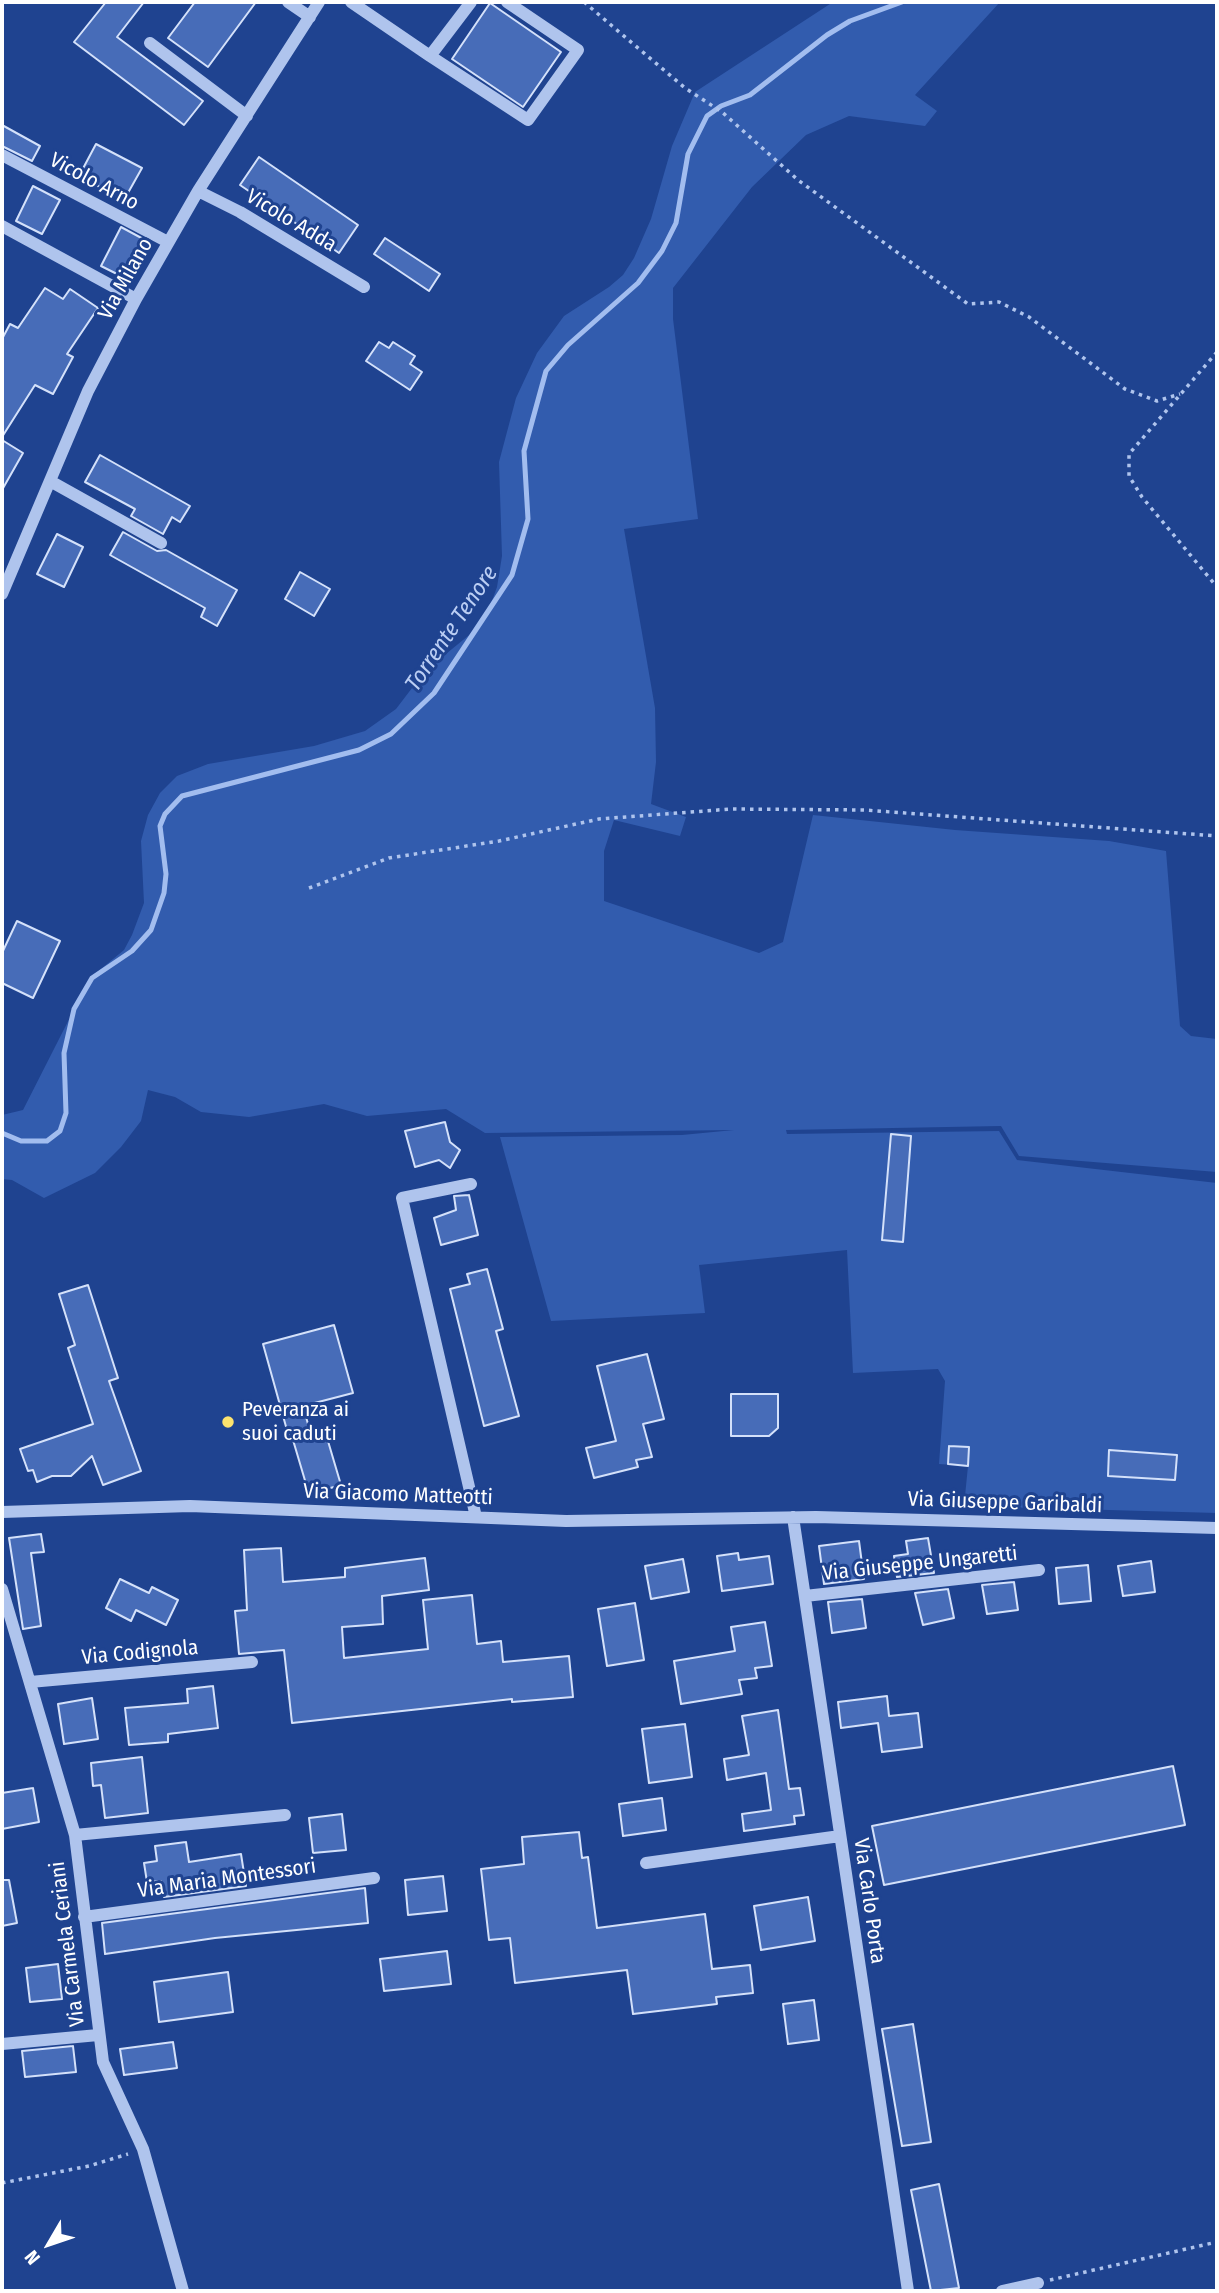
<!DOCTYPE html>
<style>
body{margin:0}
#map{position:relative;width:1219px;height:2293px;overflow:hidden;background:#1f4390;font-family:"Fira Sans Condensed",sans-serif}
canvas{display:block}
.frame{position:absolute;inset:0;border:4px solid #fff;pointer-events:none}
.north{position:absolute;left:14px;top:2209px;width:70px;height:70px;-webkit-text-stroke:5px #1f4390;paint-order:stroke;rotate:231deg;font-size:19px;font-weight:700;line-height:28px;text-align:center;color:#fff}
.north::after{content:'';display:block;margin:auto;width:24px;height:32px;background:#fff;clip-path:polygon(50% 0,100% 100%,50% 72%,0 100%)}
</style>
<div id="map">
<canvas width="1219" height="2293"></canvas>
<div class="frame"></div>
<div class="north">N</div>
</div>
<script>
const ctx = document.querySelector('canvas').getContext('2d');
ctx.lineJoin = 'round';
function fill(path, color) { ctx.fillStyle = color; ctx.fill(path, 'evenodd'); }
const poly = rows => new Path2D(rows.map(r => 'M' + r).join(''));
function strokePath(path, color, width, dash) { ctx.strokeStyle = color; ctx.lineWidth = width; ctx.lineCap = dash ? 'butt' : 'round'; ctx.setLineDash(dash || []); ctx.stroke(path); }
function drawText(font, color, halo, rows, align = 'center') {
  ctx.font = font + ' "Fira Sans Condensed",sans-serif'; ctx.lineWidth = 6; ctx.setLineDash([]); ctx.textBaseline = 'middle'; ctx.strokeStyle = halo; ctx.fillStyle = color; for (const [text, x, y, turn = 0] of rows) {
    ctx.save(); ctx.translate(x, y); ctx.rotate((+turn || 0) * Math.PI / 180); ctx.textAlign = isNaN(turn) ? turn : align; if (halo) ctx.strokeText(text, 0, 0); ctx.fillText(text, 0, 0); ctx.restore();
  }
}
fill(poly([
 [833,2,1000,2,915,95,937,111,925,126,849,116,806,135,752,187,673,288,673,319,698,519,624,529,655,708,656,762,651,804,686,817,680,836,614,820,604,851,604,901,759,953,783,942,813,815,955,830,1109,841,1166,851,1180,1026,1191,1036,1217,1039,1217,1172,1019,1156,1001,1126,786,1130,787,1134,999,1131,1017,1160,1217,1183,1217,1513,964,1506,968,1466,939,1464,945,1381,938,1369,853,1373,847,1250,699,1265,705,1313,551,1321,500,1137,682,1135,734,1130,485,1133,446,1109,367,1116,324,1104,249,1117,201,1112,175,1097,148,1090,141,1121,121,1147,95,1173,44,1198,12,1180,2,1179,2,1115,23,1110,90,978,124,950,132,935,144,903,141,841,148,815,160,793,177,776,208,764,314,746,365,731,396,709,425,671,479,627,488,612,497,587,502,556,499,462,516,398,537,353,564,316,609,287,623,275,634,258,651,219,672,146,695,92]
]), '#325cae');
strokePath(poly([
 [2,1133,21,1141,47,1141,60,1131,66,1113,64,1053,74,1009,92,978,132,951,151,930,164,893,166,874,160,826,165,814,182,796,359,750,391,734,434,693,512,575,528,519,524,451,546,371,568,345,638,283,662,251,676,223,688,154,707,116,721,106,750,95,827,35,850,21,902,2]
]), '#a2bdef', 5);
const building = poly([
 [106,2,144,2,117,37,203,101,184,125,74,42,106,2],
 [195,2,256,2,208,67,168,38,195,2],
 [490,3,561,52,523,107,452,59,490,3],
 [2,125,40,146,32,161,2,146,2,125],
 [96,144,142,168,124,200,79,176,96,144],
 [259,157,358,225,339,253,240,185,259,157],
 [33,186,60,200,42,234,16,221,33,186],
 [121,227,147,241,127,279,101,266,121,227],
 [385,238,440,274,429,291,374,254,385,238],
 [45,288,63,299,70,289,98,308,67,354,73,357,53,394,35,385,2,437,2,339,10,324,18,328,45,288],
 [379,342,389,348,393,342,415,356,410,364,422,372,410,390,366,361,379,342],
 [2,440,23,453,2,490,2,440],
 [100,455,190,506,180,522,172,517,163,534,131,516,135,509,85,482,100,455],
 [123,532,157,551,166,550,237,590,217,626,201,617,205,608,110,555,123,532],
 [57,534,83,547,64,587,37,574,57,534],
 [300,572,330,589,314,616,285,599,300,572],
 [17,921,60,941,33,998,2,983,2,953,17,921],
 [445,1122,450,1142,460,1150,450,1168,439,1160,415,1167,405,1131,445,1122],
 [891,1134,911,1136,903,1242,882,1240,891,1134],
 [469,1195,478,1235,441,1245,434,1218,456,1210,454,1196,469,1195],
 [487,1269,503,1329,496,1331,519,1416,484,1426,450,1289,470,1284,467,1274,487,1269],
 [88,1285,118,1378,109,1381,141,1471,103,1485,92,1456,71,1476,52,1476,37,1482,33,1470,28,1471,20,1449,93,1424,68,1348,75,1345,59,1294,88,1285],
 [334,1325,353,1393,303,1406,311,1435,325,1431,341,1485,309,1494,293,1440,290,1441,263,1344,334,1325],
 [647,1354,664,1419,643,1424,652,1457,636,1460,638,1467,594,1478,586,1448,616,1441,597,1366,647,1354],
 [731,1394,778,1394,778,1428,769,1436,731,1436,731,1394],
 [949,1446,969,1447,968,1466,948,1464,949,1446],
 [1109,1450,1177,1455,1175,1480,1108,1476,1109,1450],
 [41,1534,44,1552,31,1553,41,1626,23,1629,9,1538,41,1534],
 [928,1538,934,1573,897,1577,894,1556,908,1554,906,1541,928,1538],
 [859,1541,864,1579,824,1584,819,1546,859,1541],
 [281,1548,283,1582,345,1577,345,1568,425,1558,429,1590,382,1596,383,1624,342,1627,344,1658,428,1649,423,1600,472,1595,477,1644,501,1641,503,1662,569,1656,573,1697,512,1702,512,1699,292,1723,284,1650,239,1654,235,1611,247,1610,244,1550,281,1548],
 [738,1553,739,1560,769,1556,773,1584,722,1591,717,1556,738,1553],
 [683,1559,689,1592,651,1599,645,1566,683,1559],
 [1151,1561,1155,1592,1123,1596,1118,1566,1151,1561],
 [1088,1565,1091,1601,1059,1604,1056,1568,1088,1565],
 [120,1579,149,1593,152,1587,178,1600,166,1625,136,1610,131,1621,106,1608,120,1579],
 [1014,1582,1018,1610,987,1614,982,1585,1014,1582],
 [948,1589,954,1618,923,1625,915,1593,948,1589],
 [862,1599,866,1628,832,1633,828,1602,862,1599],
 [635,1603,644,1660,607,1666,598,1609,635,1603],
 [765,1622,772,1666,755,1668,757,1678,739,1680,742,1694,681,1704,674,1661,735,1651,731,1627,765,1622],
 [213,1686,218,1728,168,1734,168,1742,129,1745,125,1708,188,1703,187,1689,213,1686],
 [887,1696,889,1716,918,1713,922,1747,882,1752,878,1723,841,1728,838,1702,887,1696],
 [92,1698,98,1739,64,1744,58,1704,92,1698],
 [778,1710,789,1789,800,1788,804,1815,794,1816,795,1824,744,1831,742,1814,771,1810,766,1773,727,1780,724,1759,749,1755,742,1716,778,1710],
 [685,1724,692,1777,649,1783,642,1729,685,1724],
 [142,1757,148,1813,105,1818,101,1785,93,1786,91,1763,142,1757],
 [1173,1766,1185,1825,884,1885,872,1826,1173,1766],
 [33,1788,39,1822,2,1829,2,1793,33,1788],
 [662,1798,666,1830,623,1836,619,1804,662,1798],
 [342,1814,346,1850,313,1853,309,1818,342,1814],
 [579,1832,582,1858,588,1857,597,1928,705,1914,712,1969,750,1965,753,1993,716,1997,717,2004,633,2014,627,1970,515,1983,510,1938,489,1940,481,1869,524,1864,522,1837,579,1832],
 [186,1842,189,1862,241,1854,246,1886,164,1897,161,1881,147,1882,144,1863,157,1861,155,1846,186,1842],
 [443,1876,447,1911,408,1915,405,1880,443,1876],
 [2,1880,9,1880,17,1923,2,1926,2,1880],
 [365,1888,368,1923,215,1938,105,1954,102,1923,365,1888],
 [808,1897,815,1941,761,1950,754,1906,808,1897],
 [447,1951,451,1984,384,1991,380,1959,447,1951],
 [58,1964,62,1999,30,2002,26,1968,58,1964],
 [228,1972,233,2012,159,2022,154,1982,228,1972],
 [814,2000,819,2040,788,2044,783,2004,814,2000],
 [913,2024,931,2142,902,2146,882,2029,913,2024],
 [173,2042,177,2068,124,2075,120,2049,173,2042],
 [73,2046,76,2072,25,2077,22,2051,73,2046],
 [939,2184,959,2288,931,2291,911,2190,939,2184]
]);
fill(building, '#476cb8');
strokePath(building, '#d4e1fa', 2);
strokePath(poly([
 [584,2,685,88,722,112,798,180,968,304,999,302,1029,317,1125,389,1157,401,1180,394],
 [1217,352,1129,454,1129,476,1142,497,1217,587],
 [309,888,389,858,499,841,599,819,731,809,864,810,1217,836],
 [2,2183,89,2166,128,2154],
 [1050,2280,1217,2242]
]), '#afc4ed', 3.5, [3.5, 5]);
strokePath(poly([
 [288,2,310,17],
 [351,2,430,56,471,2],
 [150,43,247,116],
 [430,56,528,120,578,50,507,2],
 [2,155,168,242],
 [198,191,240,212,364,287],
 [2,226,136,299],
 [50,481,161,543],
 [2,594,88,391,136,299,198,191,319,2],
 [471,1184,402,1198,476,1517],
 [2,1512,190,1506,566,1521,816,1517,1217,1528],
 [793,1517,908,2291],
 [2,1589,75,1835,103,2062,143,2149,183,2291],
 [805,1596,1039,1570],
 [30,1682,252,1662],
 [75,1835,285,1815],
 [646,1863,840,1836],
 [84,1917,374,1878],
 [2,2044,98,2035],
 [1002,2291,1038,2283]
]), '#afc4ed', 12);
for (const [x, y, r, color] of [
 [228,1422,7,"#fce36e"]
]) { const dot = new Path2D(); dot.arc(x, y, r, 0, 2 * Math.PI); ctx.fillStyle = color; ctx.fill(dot); strokePath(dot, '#1f4390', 2.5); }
drawText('21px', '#fff', '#1f4390', [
 ["Vicolo Arno",94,182,28],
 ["Vicolo Adda",291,221,31],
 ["Via Milano",126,279,-61],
 ["Via Giacomo Matteotti",398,1495,2],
 ["Via Giuseppe Garibaldi",1005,1503,2],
 ["Via Giuseppe Ungaretti",920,1564,-6],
 ["Via Codignola",140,1653,-5],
 ["Via Maria Montessori",227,1879,-8],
 ["Via Carlo Porta",869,1901,82],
 ["Via Carmela Ceriani",68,1944,-97]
]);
drawText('21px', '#fff', '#1f4390', [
 ["Peveranza ai",242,1410],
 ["suoi caduti",242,1434]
], 'left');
drawText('italic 23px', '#bbcef4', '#1f4390', [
 ["Torrente Tenore",452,629,-56]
]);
</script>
